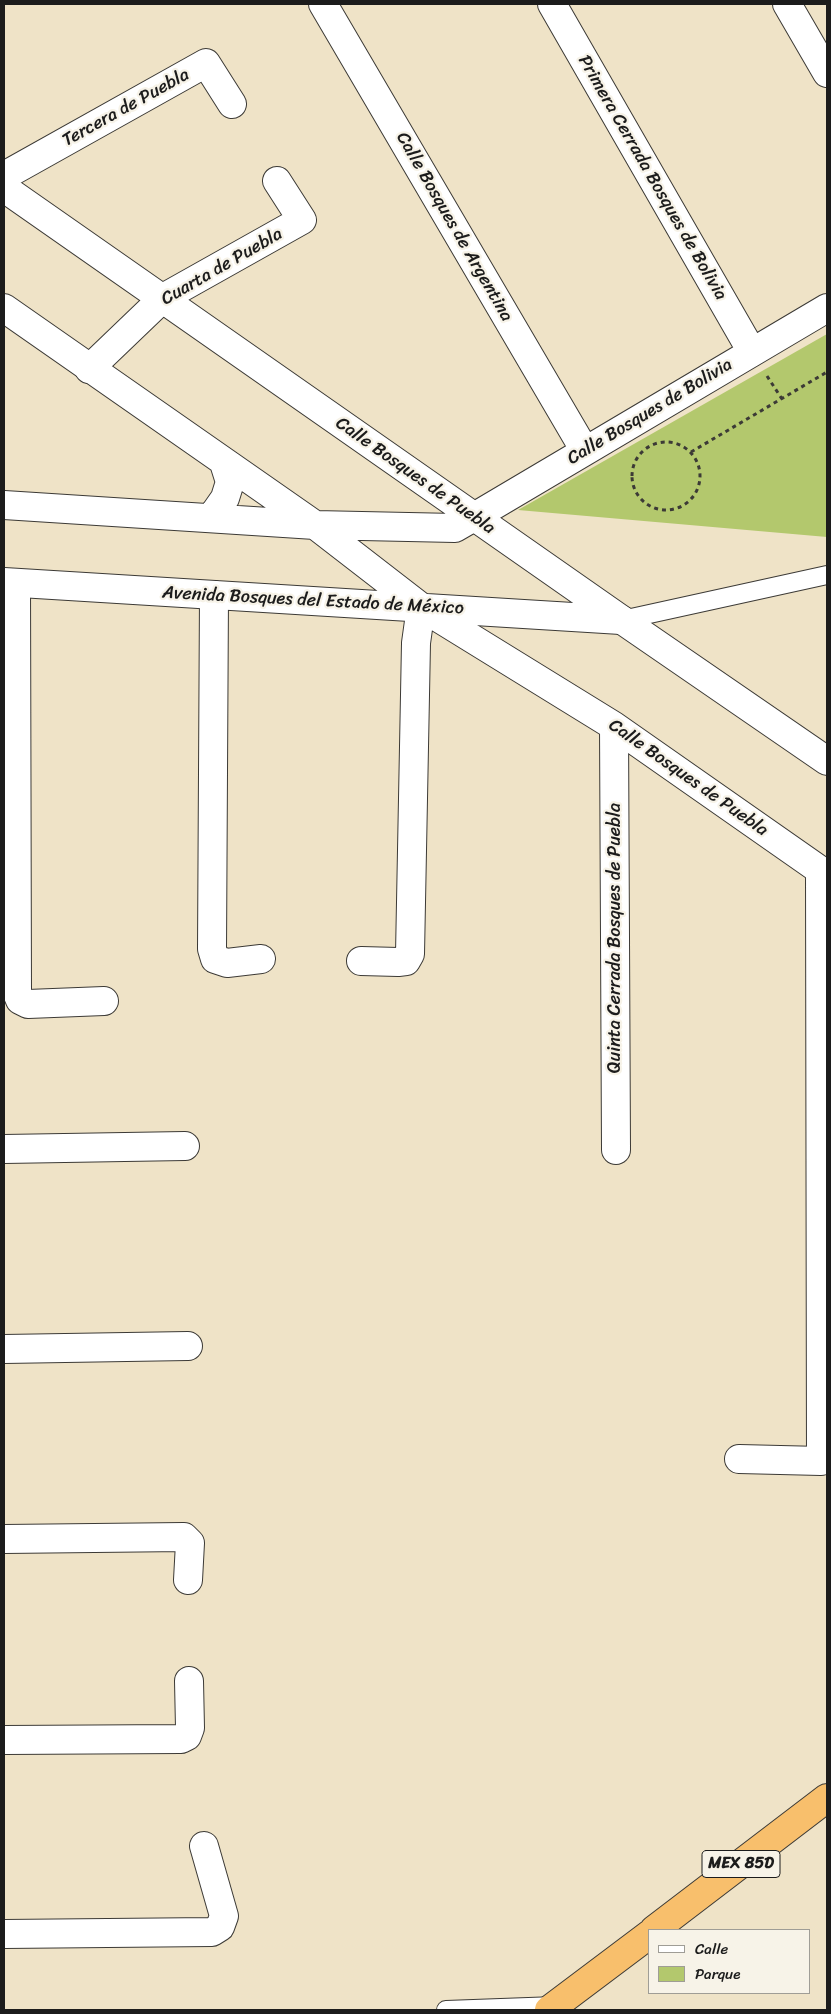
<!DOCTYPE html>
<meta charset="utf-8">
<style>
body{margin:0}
#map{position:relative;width:831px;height:2014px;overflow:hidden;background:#efe3c7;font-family:Sriracha,sans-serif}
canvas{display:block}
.frame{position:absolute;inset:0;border:5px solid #1c1c1c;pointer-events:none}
.legend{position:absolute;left:648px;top:1929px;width:162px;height:65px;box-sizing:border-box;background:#f7f3e8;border:1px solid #9f9d96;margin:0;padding:6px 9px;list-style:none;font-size:15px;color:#1c1c1c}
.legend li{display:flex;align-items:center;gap:10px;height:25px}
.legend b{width:25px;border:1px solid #9f9d96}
</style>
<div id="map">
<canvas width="831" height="2014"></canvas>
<div class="frame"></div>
<ul class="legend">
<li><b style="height:6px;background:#fff"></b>Calle</li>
<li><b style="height:14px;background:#b3c86d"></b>Parque</li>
</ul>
</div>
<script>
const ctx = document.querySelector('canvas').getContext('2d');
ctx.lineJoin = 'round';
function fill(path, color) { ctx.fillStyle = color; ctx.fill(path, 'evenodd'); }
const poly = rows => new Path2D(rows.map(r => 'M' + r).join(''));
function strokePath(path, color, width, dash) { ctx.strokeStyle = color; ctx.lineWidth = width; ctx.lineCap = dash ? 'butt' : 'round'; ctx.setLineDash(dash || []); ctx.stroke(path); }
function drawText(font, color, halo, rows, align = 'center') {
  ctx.font = font + ' Sriracha,sans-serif'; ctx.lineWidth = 4.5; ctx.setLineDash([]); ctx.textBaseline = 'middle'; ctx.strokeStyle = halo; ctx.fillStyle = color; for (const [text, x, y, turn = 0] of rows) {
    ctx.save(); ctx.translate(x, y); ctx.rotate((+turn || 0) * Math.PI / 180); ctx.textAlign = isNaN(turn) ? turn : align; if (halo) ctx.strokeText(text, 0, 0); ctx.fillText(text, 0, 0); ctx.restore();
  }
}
fill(poly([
 [827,334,827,537,518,510]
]), '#b3c86d');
const service = poly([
 [622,620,827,575],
 [446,2010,556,2006]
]);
const minor = poly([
 [323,4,585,451],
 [552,4,752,352],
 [787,4,827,73],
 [4,176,206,63,232,104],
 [89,369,163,298,302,220,277,181],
 [474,517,827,308],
 [16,583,17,993,20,1000,28,1004,104,1001],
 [214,595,212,949,215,959,227,963,261,959],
 [622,620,827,761],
 [614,726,616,1150],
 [361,961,398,962,406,961,410,954,416,643,421,607,614,726,827,875],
 [4,1149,185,1146],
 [4,1349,188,1346],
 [739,1459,821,1461,820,870],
 [4,1539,184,1537,190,1543,188,1580],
 [4,1740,181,1739,187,1736,190,1728,189,1681],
 [4,1934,212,1932,220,1927,224,1916,204,1846]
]);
const tertiary = poly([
 [4,188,622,620],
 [4,308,315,525,421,607],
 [4,505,315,525,455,528,474,517],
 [211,518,225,498,230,482,224,463],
 [4,582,621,620]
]);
const motorway = poly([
 [654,1930,827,1798],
 [549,2010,650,1934]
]);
strokePath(service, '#3c3a36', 20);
strokePath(minor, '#3c3a36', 30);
strokePath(tertiary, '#3c3a36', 30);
strokePath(motorway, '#3c3a36', 30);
strokePath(poly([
 [767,376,782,399],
 '632 476a34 34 0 1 1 68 0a34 34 0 1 1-68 0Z',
 [691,452,827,372]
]), '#3c3a36', 3, [4, 4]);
strokePath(service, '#fff', 18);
strokePath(minor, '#fff', 28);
strokePath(tertiary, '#fff', 28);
strokePath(motorway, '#f8bf6c', 28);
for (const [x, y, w] of [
 [741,1864,78]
]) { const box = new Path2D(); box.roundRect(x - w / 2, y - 13.5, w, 27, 4); ctx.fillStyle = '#f7f3e8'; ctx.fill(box); strokePath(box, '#1c1c1c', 1); }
drawText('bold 16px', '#1c1c1c', null, [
 ["MEX 85D",741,1864]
]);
drawText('18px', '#1c1c1c', '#f7f3e8', [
 ["Tercera de Puebla",126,108,-29],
 ["Primera Cerrada Bosques de Bolivia",652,178,60],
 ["Calle Bosques de Argentina",454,227,60],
 ["Cuarta de Puebla",222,267,-30],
 ["Calle Bosques de Bolivia",650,412,-31],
 ["Calle Bosques de Puebla",415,476,35],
 ["Avenida Bosques del Estado de México",313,601,3],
 ["Calle Bosques de Puebla",688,778,35],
 ["Quinta Cerrada Bosques de Puebla",615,938,-90]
]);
</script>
